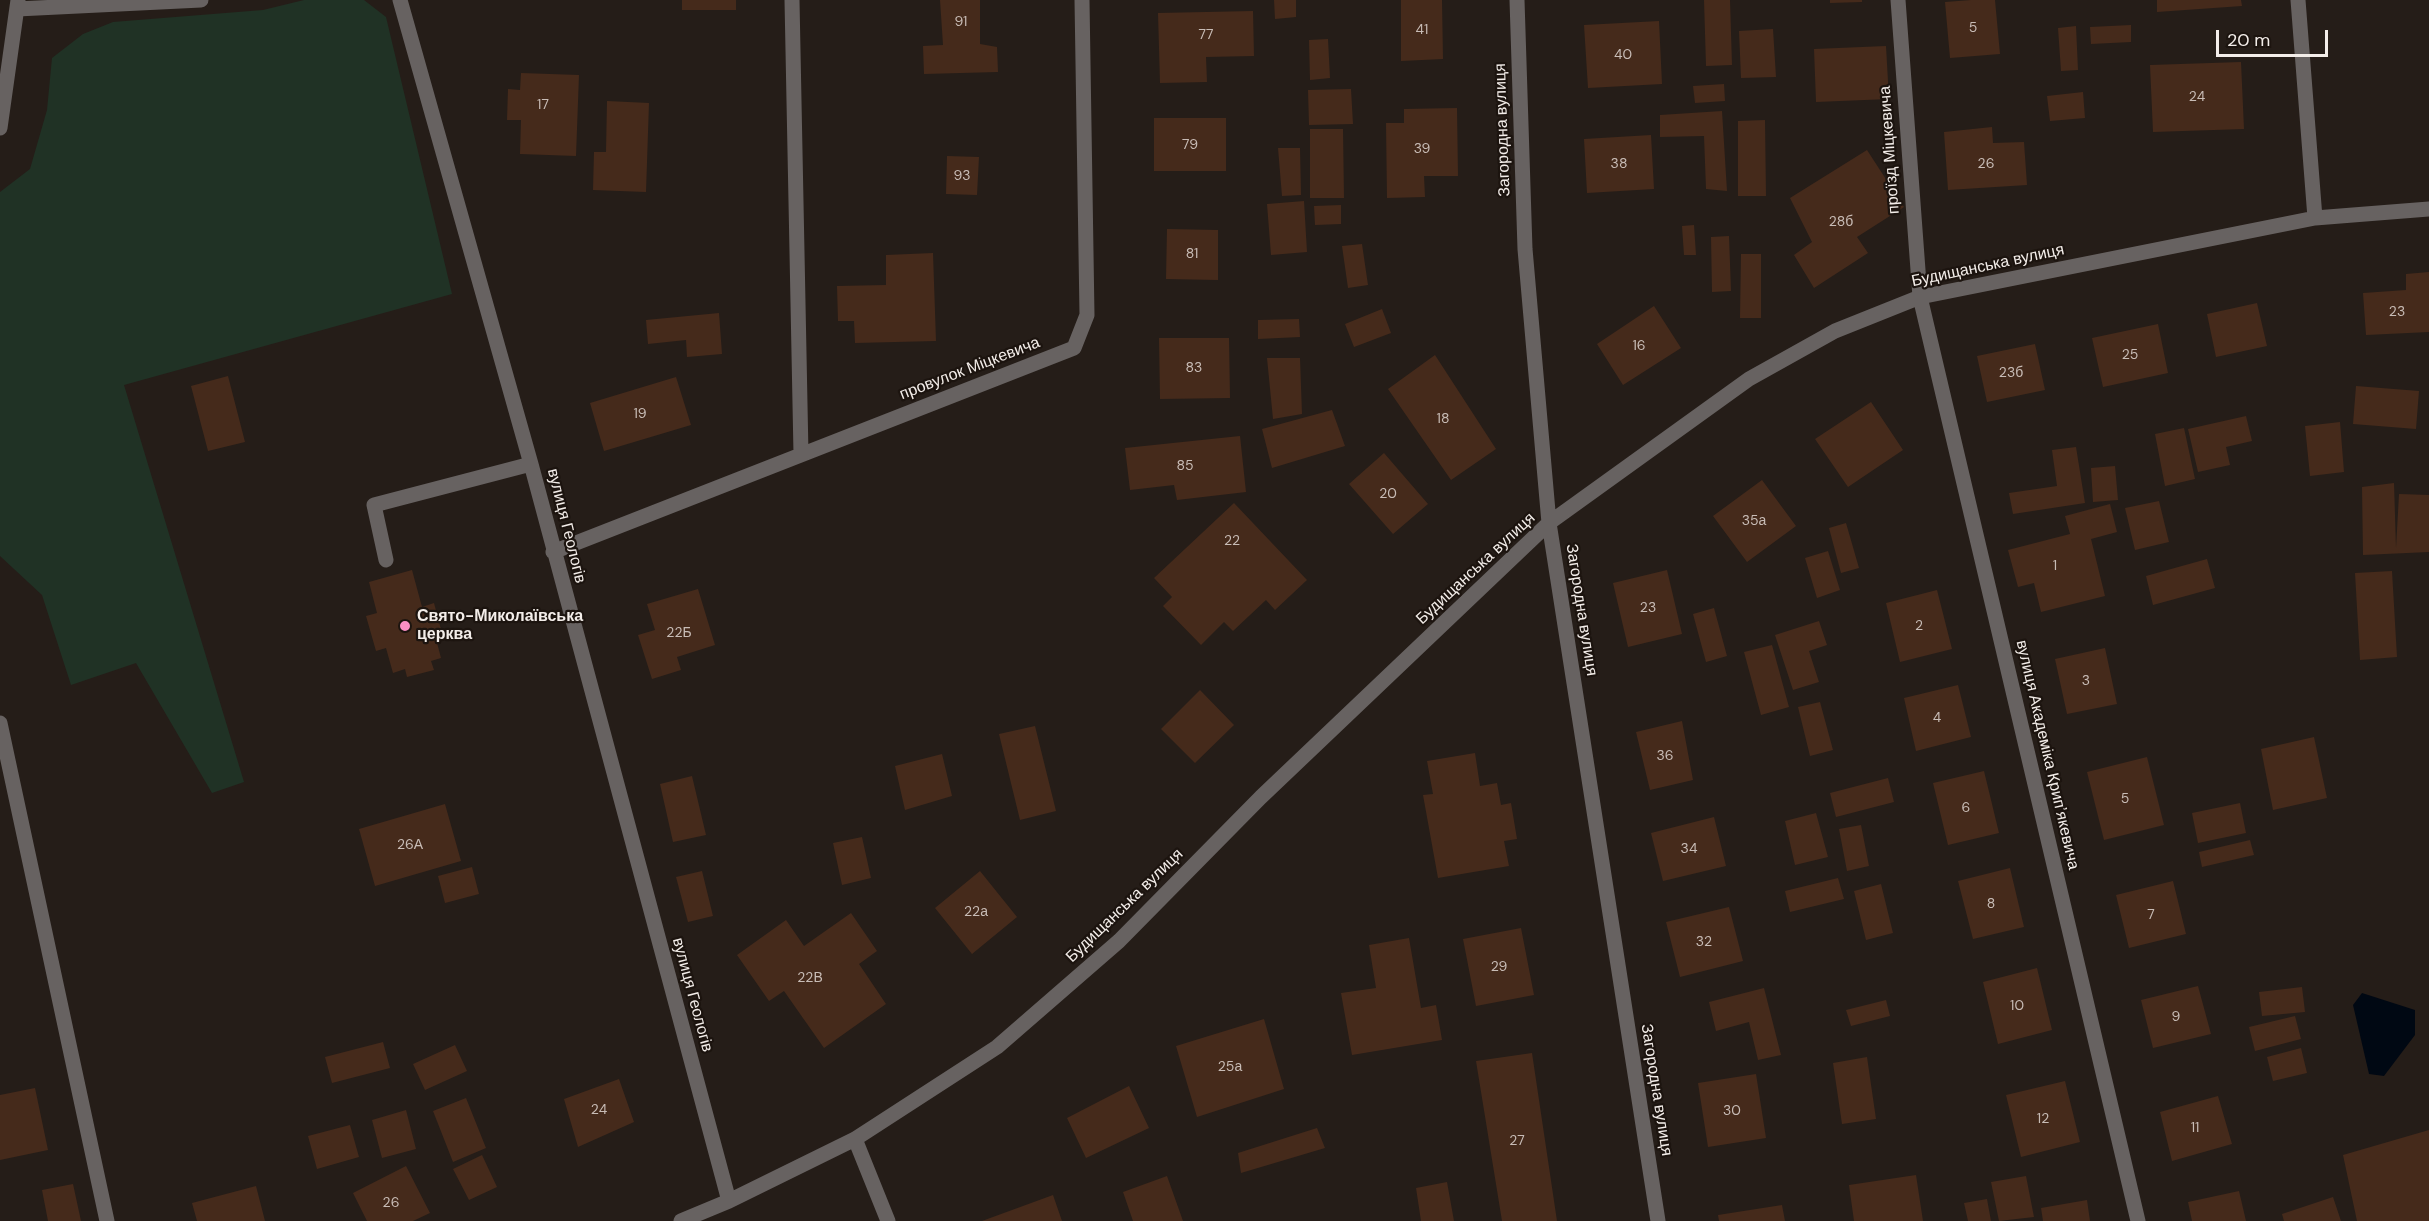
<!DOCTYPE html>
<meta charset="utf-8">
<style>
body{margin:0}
#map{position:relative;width:2429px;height:1221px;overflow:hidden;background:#251d18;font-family:"DM Sans",sans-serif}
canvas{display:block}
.scale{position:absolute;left:2216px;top:30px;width:112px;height:27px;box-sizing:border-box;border:3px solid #f3ede9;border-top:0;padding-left:8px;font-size:18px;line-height:21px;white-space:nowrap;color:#f3ede9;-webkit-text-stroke:4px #1c140f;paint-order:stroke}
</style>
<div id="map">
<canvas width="2429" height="1221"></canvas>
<div class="scale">20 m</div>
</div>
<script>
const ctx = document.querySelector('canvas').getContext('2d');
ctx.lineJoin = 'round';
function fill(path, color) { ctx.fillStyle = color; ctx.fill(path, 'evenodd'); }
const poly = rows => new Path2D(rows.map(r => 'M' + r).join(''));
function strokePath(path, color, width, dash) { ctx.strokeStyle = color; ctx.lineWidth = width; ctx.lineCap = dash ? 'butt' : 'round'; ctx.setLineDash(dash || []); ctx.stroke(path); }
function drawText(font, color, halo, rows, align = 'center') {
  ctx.font = font + ' "DM Sans",sans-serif'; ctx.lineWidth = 4.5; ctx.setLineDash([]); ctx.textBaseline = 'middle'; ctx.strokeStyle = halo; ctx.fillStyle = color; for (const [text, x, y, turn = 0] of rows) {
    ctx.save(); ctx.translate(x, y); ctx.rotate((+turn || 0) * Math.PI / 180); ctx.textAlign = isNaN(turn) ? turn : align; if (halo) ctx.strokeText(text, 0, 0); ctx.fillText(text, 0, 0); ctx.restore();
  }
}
fill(poly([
 [304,0,364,0,386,17,452,294,124,385,244,782,212,793,136,663,71,685,42,595,0,556,0,192,30,169,47,110,52,58,83,34,113,22,263,10]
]), '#203225');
fill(poly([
 [2362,993,2415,1010,2415,1035,2384,1076,2369,1074,2353,1005]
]), '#000813');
fill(poly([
 [682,0,736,0,736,10,682,10],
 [940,0,980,0,980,44,997,47,998,72,924,74,923,46,943,45],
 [1274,0,1296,0,1296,17,1275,19],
 [1401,0,1442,0,1443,59,1401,61],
 [1704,0,1730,0,1732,65,1706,66],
 [1830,0,1862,0,1862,2,1830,3],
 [1971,0,1995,0,2000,54,1950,58,1945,2],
 [2157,0,2241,0,2242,6,2157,12],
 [1253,11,1254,56,1206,57,1207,82,1160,83,1158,13],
 [1659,21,1662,84,1588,88,1584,25],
 [2131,25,2131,42,2091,44,2090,27],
 [2076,26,2078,70,2061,71,2058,28],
 [1773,29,1776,77,1741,78,1739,31],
 [1328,39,1330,78,1310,80,1309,40],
 [1886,46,1889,99,1816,102,1814,49],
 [2241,62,2244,129,2153,132,2150,65],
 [521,73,579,75,576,156,520,154,521,120,507,120,508,89,520,90],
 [1724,84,1725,101,1695,103,1693,86],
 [1351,89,1353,124,1309,125,1308,90],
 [2083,92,2085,118,2050,121,2047,96],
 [607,101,649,103,646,192,593,190,594,152,606,152],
 [1457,108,1458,176,1424,176,1425,197,1387,198,1386,123,1404,123,1404,109],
 [1722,111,1727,191,1706,189,1704,136,1660,137,1660,115],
 [1154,118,1226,118,1226,171,1154,171],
 [1765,120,1766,196,1738,196,1738,121],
 [1992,127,1993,143,2024,142,2027,185,1948,190,1944,132],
 [1310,129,1343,129,1344,198,1310,198],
 [1651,135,1654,189,1587,193,1584,139],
 [1278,148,1300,148,1301,195,1282,196],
 [1867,150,1904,207,1857,237,1868,253,1814,288,1794,255,1812,242,1790,198],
 [947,156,979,157,977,195,946,194],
 [1304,201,1307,252,1271,255,1267,204],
 [1341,205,1341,224,1315,225,1314,206],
 [1694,225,1696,255,1684,255,1682,226],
 [1167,229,1218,230,1218,280,1166,279],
 [1729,236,1731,291,1712,292,1711,237],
 [1362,244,1368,285,1348,288,1342,246],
 [933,253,936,341,855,343,854,321,838,321,837,286,886,285,886,255],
 [1741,254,1761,254,1761,318,1740,318],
 [2429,272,2429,332,2366,335,2363,293,2406,290,2406,274],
 [2257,303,2267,346,2216,357,2207,314],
 [1654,306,1681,348,1623,385,1597,344],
 [1382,309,1391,333,1354,347,1345,324],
 [719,313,722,354,687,357,686,340,648,344,646,320],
 [1299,319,1300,337,1258,339,1258,320],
 [2158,324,2168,373,2103,387,2092,338],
 [1159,338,1229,338,1230,398,1160,399],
 [2035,344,2045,390,1987,402,1977,356],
 [1435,355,1496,449,1451,480,1388,389],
 [1267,358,1300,358,1302,414,1273,419],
 [228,376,245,442,208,451,191,386],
 [676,377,691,425,604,451,590,403],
 [2356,386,2419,391,2416,429,2353,424],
 [1871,402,1903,450,1848,487,1815,439],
 [1332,410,1345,446,1272,468,1262,429],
 [2246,416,2252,441,2226,447,2230,465,2198,472,2188,429],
 [2340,422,2344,472,2310,476,2305,426],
 [2184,428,2195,479,2165,486,2155,434],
 [1240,436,1246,492,1177,500,1174,485,1130,490,1125,448],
 [2076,447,2085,503,2013,514,2009,493,2057,486,2052,450],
 [1384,453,1428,504,1393,534,1349,484],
 [2115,466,2118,500,2093,502,2091,468],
 [1762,480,1796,526,1747,562,1713,516],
 [2394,483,2396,548,2399,494,2429,495,2429,552,2363,555,2362,487],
 [2159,501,2169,542,2135,550,2125,508],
 [1234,503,1307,580,1275,610,1266,600,1233,631,1224,622,1201,645,1163,606,1172,597,1154,578],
 [2110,504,2117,532,2091,539,2105,596,2041,612,2034,583,2018,587,2008,550,2070,534,2065,516],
 [1846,523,1859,568,1841,573,1829,528],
 [1828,551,1840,590,1817,598,1805,558],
 [2207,559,2215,588,2153,605,2146,576],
 [412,570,422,607,434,603,443,637,436,639,441,658,431,661,434,670,407,677,405,669,393,673,386,648,376,651,366,616,377,613,369,582],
 [1667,570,1682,634,1628,647,1613,583],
 [2392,571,2397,657,2360,660,2355,573],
 [698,589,715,645,677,657,681,670,652,679,638,635,655,630,647,604],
 [1937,590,1952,649,1900,662,1886,603],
 [1714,608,1727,656,1706,662,1693,614],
 [1819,621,1827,645,1809,651,1819,682,1793,690,1775,635],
 [1772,645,1789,707,1761,715,1744,652],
 [2105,648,2117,704,2067,714,2055,659],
 [1958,685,1971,737,1916,751,1904,698],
 [1200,690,1234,725,1195,763,1161,729],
 [1820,702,1833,750,1810,756,1798,707],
 [1682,721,1693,780,1650,790,1636,732],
 [1035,726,1056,811,1020,820,999,734],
 [2314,737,2327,798,2273,810,2261,749],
 [1475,753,1480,786,1497,783,1501,805,1511,803,1517,839,1504,841,1509,866,1438,878,1423,795,1433,794,1427,761],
 [942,754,952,796,905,810,895,766],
 [2147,757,2164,825,2104,840,2087,772],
 [1984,771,1999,833,1948,845,1933,783],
 [692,776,706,835,673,842,660,784],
 [1888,778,1894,802,1836,817,1830,793],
 [2240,803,2246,833,2198,843,2192,813],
 [445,804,461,861,375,886,359,829],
 [1816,813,1828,857,1795,865,1785,821],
 [1714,817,1726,866,1663,881,1651,833],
 [1861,825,1869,866,1847,871,1839,829],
 [862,837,871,878,842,885,833,843],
 [2250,840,2254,855,2202,867,2199,852],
 [472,867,479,894,445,903,438,876],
 [2010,868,2024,927,1973,939,1958,881],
 [702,871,713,916,688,922,676,877],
 [980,871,1017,917,972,954,935,908],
 [1838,878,1844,899,1790,912,1785,891],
 [2173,881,2186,934,2129,948,2116,895],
 [1881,884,1893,933,1866,940,1854,891],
 [1729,907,1743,961,1680,977,1666,922],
 [851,913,877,951,859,964,886,1004,824,1048,784,991,769,1001,737,955,786,920,804,946],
 [1521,928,1534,995,1476,1006,1463,939],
 [1409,938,1421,1008,1436,1005,1442,1040,1352,1055,1341,993,1376,988,1369,945],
 [2037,968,2052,1030,1998,1044,1983,982],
 [2198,986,2211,1034,2153,1048,2141,1000],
 [2302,987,2305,1012,2262,1016,2259,992],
 [1764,988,1781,1055,1758,1060,1749,1022,1716,1031,1709,1002],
 [1886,1000,1890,1016,1851,1026,1846,1010],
 [2295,1016,2301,1039,2255,1051,2249,1027],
 [1264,1019,1284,1089,1197,1117,1176,1046],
 [383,1042,390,1068,332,1083,325,1057],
 [455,1045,467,1071,425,1090,413,1064],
 [2301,1048,2307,1073,2273,1081,2267,1057],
 [1532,1053,1557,1221,1502,1221,1476,1061],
 [1867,1057,1876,1119,1842,1124,1833,1063],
 [1756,1074,1766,1138,1708,1147,1698,1083],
 [619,1079,634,1122,578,1147,564,1099],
 [2065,1081,2080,1142,2021,1157,2006,1095],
 [1129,1086,1149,1128,1086,1158,1067,1118],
 [35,1088,48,1150,0,1160,0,1095],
 [2218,1096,2232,1144,2172,1161,2160,1112],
 [466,1098,486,1148,453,1162,433,1111],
 [406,1110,416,1149,382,1158,372,1120],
 [350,1125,359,1157,317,1169,308,1136],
 [1317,1128,1325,1148,1241,1173,1238,1153],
 [2429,1130,2429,1221,2357,1221,2343,1155],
 [482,1155,497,1187,469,1200,453,1169],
 [406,1166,430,1213,413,1221,367,1221,353,1193],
 [1916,1175,1923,1221,1854,1221,1849,1185],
 [1167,1176,1183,1221,1133,1221,1123,1192],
 [2026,1176,2034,1217,1999,1221,1991,1182],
 [1447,1182,1454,1221,1421,1221,1416,1188],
 [73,1184,81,1221,48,1221,42,1190],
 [256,1186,265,1221,197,1221,192,1203],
 [2239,1191,2246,1221,2192,1221,2188,1202],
 [1053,1195,1062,1221,982,1221],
 [2333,1197,2341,1221,2284,1221,2282,1214],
 [1987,1199,1991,1221,1968,1221,1964,1203],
 [2087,1200,2090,1221,2043,1221,2041,1208],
 [1782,1205,1785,1221,1719,1221,1718,1215]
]), '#452a1b');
strokePath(poly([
 [400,0,531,464,729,1201],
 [792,0,801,454],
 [1517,0,1525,249,1549,523,1658,1221],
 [1898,0,1920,297,2138,1221],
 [2298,0,2315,218],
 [17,9,201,0],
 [0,128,18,0],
 [553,552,1074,348,1087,315,1082,0],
 [386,560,374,505,531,464],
 [0,723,107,1221],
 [855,1139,888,1221],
 [681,1221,729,1201,855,1139,997,1047,1119,941,1261,797,1549,523,1749,379,1835,331,1920,297,2315,218,2429,209]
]), '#676261', 15);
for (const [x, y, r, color] of [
 [405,626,6,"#fb8fc4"]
]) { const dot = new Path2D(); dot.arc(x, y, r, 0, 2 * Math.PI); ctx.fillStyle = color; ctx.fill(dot); strokePath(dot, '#1c140f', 2); }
drawText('14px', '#c8bcb6', null, [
 ["91",961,22],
 ["5",1973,28],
 ["41",1422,30],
 ["77",1206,35],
 ["40",1623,55],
 ["24",2197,97],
 ["17",543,105],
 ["79",1190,145],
 ["39",1422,149],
 ["38",1619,164],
 ["26",1986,164],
 ["93",962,176],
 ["28б",1841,222],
 ["81",1192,254],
 ["23",2397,312],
 ["16",1639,346],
 ["25",2130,355],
 ["83",1194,368],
 ["23б",2011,373],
 ["19",640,414],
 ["18",1443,419],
 ["85",1185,466],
 ["20",1388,494],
 ["35а",1754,521],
 ["22",1232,541],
 ["1",2055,566],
 ["23",1648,608],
 ["2",1919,626],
 ["22Б",679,633],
 ["3",2086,681],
 ["4",1937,718],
 ["36",1665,756],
 ["5",2125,799],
 ["6",1966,808],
 ["26А",410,845],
 ["34",1689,849],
 ["8",1991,904],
 ["22а",976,912],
 ["7",2151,915],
 ["32",1704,942],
 ["29",1499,967],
 ["22В",810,978],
 ["10",2017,1006],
 ["9",2176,1017],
 ["25а",1230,1067],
 ["24",599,1110],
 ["30",1732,1111],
 ["12",2043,1119],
 ["11",2195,1128],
 ["27",1517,1141],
 ["26",391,1203]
]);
drawText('16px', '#f3ede9', '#1c140f', [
 ["Загородна вулиця",1503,130,-92],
 ["проїзд Міцкевича",1890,150,-94],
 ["Будищанська вулиця",1988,266,-12],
 ["провулок Міцкевича",970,369,-21],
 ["вулиця Геологів",566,526,76],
 ["Будищанська вулиця",1476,569,-43],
 ["Загородна вулиця",1581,610,81],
 ["вулиця Академіка Крипʼякевича",2047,755,77],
 ["Будищанська вулиця",1125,906,-44],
 ["вулиця Геологів",692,995,75],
 ["Загородна вулиця",1656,1090,81]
]);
drawText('bold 16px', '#f3ede9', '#1c140f', [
 ["Свято-Миколаївська",417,617],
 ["церква",417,635]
], 'left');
</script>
